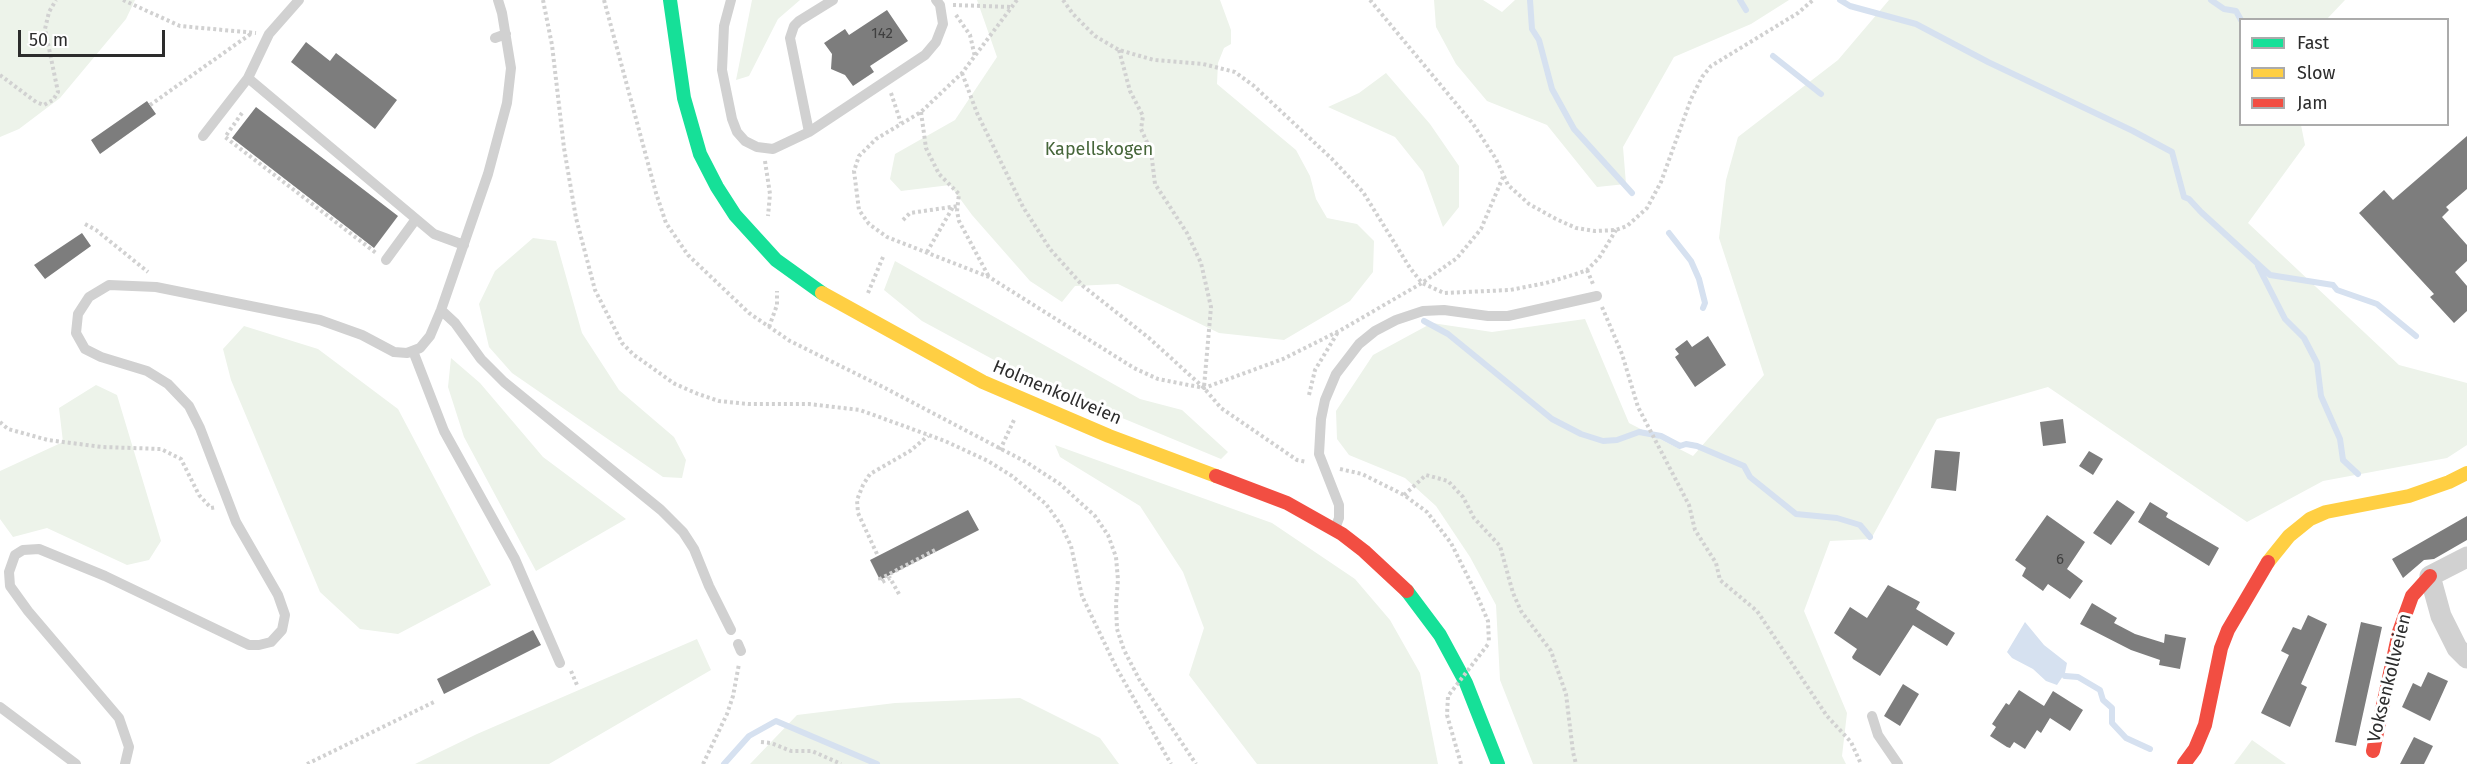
<!DOCTYPE html>
<style>
body{margin:0}
#map{position:relative;width:2467px;height:764px;overflow:hidden;background:#fff;font-family:"Fira Sans",sans-serif}
canvas{display:block}
.legend{position:absolute;left:2239px;top:18px;width:210px;height:108px;box-sizing:border-box;background:#fff;border:2px solid #ababab;margin:0;padding:8px 10px;list-style:none;font-size:18px;color:#2c2c2c}
.legend li{display:flex;align-items:center;gap:12px;height:30px}
.legend b{width:30px;border:2px solid #ababab}
.scale{position:absolute;left:18px;top:30px;width:147px;height:27px;box-sizing:border-box;border:3px solid #2c2c2c;border-top:0;padding-left:8px;font-size:18px;line-height:21px;white-space:nowrap;color:#2c2c2c;-webkit-text-stroke:4px #fff;paint-order:stroke}
</style>
<div id="map">
<canvas width="2467" height="764"></canvas>
<ul class="legend">
<li><b style="height:8px;background:#16e098"></b>Fast</li>
<li><b style="height:8px;background:#ffcf43"></b>Slow</li>
<li><b style="height:8px;background:#f24e42"></b>Jam</li>
</ul>
<div class="scale">50 m</div>
</div>
<script>
const ctx = document.querySelector('canvas').getContext('2d');
ctx.lineJoin = 'round';
function fill(path, color) { ctx.fillStyle = color; ctx.fill(path, 'evenodd'); }
const poly = rows => new Path2D(rows.map(r => 'M' + r).join(''));
function strokePath(path, color, width, dash) { ctx.strokeStyle = color; ctx.lineWidth = width; ctx.lineCap = dash ? 'butt' : 'round'; ctx.setLineDash(dash || []); ctx.stroke(path); }
function drawText(font, color, halo, rows, align = 'center') {
  ctx.font = font + ' "Fira Sans",sans-serif'; ctx.lineWidth = 6; ctx.setLineDash([]); ctx.textBaseline = 'middle'; ctx.strokeStyle = halo; ctx.fillStyle = color; for (const [text, x, y, turn = 0] of rows) {
    ctx.save(); ctx.translate(x, y); ctx.rotate((+turn || 0) * Math.PI / 180); ctx.textAlign = isNaN(turn) ? turn : align; if (halo) ctx.strokeText(text, 0, 0); ctx.fillText(text, 0, 0); ctx.restore();
  }
}
fill(poly([
 [0,0,135,0,126,19,60,98,19,129,0,137],
 [752,0,800,0,778,19,749,76,736,80],
 [977,0,1220,0,1231,30,1231,44,1224,48,1218,63,1217,84,1296,150,1310,176,1316,199,1327,218,1357,224,1374,241,1373,272,1350,301,1284,340,1219,333,1118,284,1075,286,1062,302,1030,281,972,215,950,185,901,191,890,179,895,154,955,120,997,57],
 [1434,0,1483,0,1502,12,1515,0,1789,0,1751,24,1674,57,1623,147,1626,184,1597,187,1547,125,1487,101,1456,64,1436,27],
 [1889,0,2345,0,2327,19,2240,20,2240,124,2301,125,2305,145,2248,223,2399,365,2467,383,2467,445,2447,458,2323,481,2247,522,2048,387,1937,419,1871,539,1830,541,1804,611,1847,713,1842,756,1846,764,1533,764,1500,680,1496,605,1470,557,1436,506,1405,478,1349,455,1337,439,1336,411,1373,355,1432,323,1492,332,1585,319,1629,423,1693,456,1764,375,1719,238,1726,180,1738,137,1838,60],
 [1386,73,1430,124,1459,166,1459,207,1443,227,1423,172,1395,137,1328,107,1359,93],
 [533,238,556,241,582,333,619,390,674,437,686,460,682,478,663,477,512,373,489,347,479,304,495,271],
 [895,261,1140,399,1182,410,1228,452,1221,459,1033,381,922,321,884,290],
 [244,326,318,349,398,409,491,585,398,634,360,629,320,592,231,380,223,349],
 [451,358,480,383,543,457,626,519,536,571,464,437,448,387],
 [96,385,117,395,161,541,149,560,127,565,47,528,13,537,0,519,0,471,63,442,59,408],
 [1055,445,1272,523,1355,579,1390,620,1420,673,1438,764,1257,764,1189,675,1204,628,1183,572,1140,506,1060,457],
 [697,639,711,670,549,764,415,764,477,734],
 [1020,698,1100,738,1119,764,750,764,797,715,895,703],
 [2252,740,2286,764,2234,764]
]), '#edf3ea');
fill(poly([
 [2025,622,2044,645,2067,663,2065,673,2057,685,2046,681,2033,669,2012,658,2007,652]
]), '#d6e1f0');
strokePath(poly([
 [1530,0,1532,29,1539,40,1552,89,1574,129,1632,193],
 [1740,0,1746,10],
 [1840,0,1850,6,1916,24,1988,62,2133,131,2172,152,2184,197,2189,199,2201,212,2270,275,2333,285,2337,290,2377,304,2416,336],
 [2211,0,2224,9,2236,11,2241,20],
 [1773,56,1821,94],
 [1669,233,1691,261,1699,279,1705,303,1703,308],
 [2258,266,2285,319,2304,338,2317,363,2321,396,2340,439,2343,460,2358,474],
 [1424,321,1448,334,1552,419,1581,434,1603,441,1617,440,1639,432,1661,436,1680,446,1686,444,1697,446,1744,466,1750,477,1796,514,1837,518,1860,525,1870,537],
 [2065,676,2078,677,2100,690,2103,700,2112,708,2112,723,2126,738,2150,749],
 [724,764,749,736,776,721,877,764]
]), '#d6e1f0', 6);
fill(poly([
 [887,10,908,41,870,66,874,72,853,86,845,75,831,69,832,54,824,43,845,29,849,35],
 [306,42,330,61,336,53,397,100,375,129,291,62],
 [147,101,156,114,100,154,91,140],
 [256,107,398,216,374,248,232,138],
 [2467,136,2467,189,2446,207,2449,210,2442,217,2467,245,2467,261,2455,272,2467,286,2467,311,2454,323,2430,297,2434,294,2359,213,2384,190,2393,200],
 [82,233,91,246,45,279,34,265],
 [1708,336,1726,365,1695,387,1675,357,1679,354,1675,349,1687,340,1692,347],
 [2063,419,2066,443,2043,446,2040,422],
 [1935,450,1960,452,1956,491,1931,488],
 [2089,451,2103,459,2093,475,2079,466],
 [2117,500,2135,512,2111,545,2093,533],
 [2150,502,2168,513,2166,517,2219,548,2209,566,2138,522],
 [968,510,979,530,880,580,870,560],
 [2047,515,2085,542,2067,569,2083,581,2070,599,2048,584,2043,591,2022,576,2026,568,2015,560],
 [2467,516,2467,540,2434,559,2424,560,2403,578,2392,559],
 [1888,585,1920,602,1916,609,1955,633,1947,646,1913,625,1880,676,1853,659,1852,657,1857,649,1834,633,1850,607,1867,618],
 [2092,603,2117,618,2114,623,2135,634,2164,643,2165,634,2186,638,2180,669,2159,665,2160,660,2131,650,2080,624],
 [2308,615,2327,624,2301,684,2307,687,2290,727,2261,713,2289,655,2281,651,2293,627,2301,630],
 [2361,622,2382,627,2356,746,2335,742],
 [533,630,541,645,444,694,437,679],
 [2428,672,2448,681,2430,721,2402,707,2413,683,2421,687],
 [1903,684,1919,694,1900,726,1884,716],
 [2019,690,2044,706,2053,691,2083,710,2070,731,2050,718,2041,733,2037,730,2025,749,2014,742,2010,748,2007,747,1990,736,1996,727,1992,724,2006,703,2009,705],
 [2414,737,2433,746,2424,764,2400,764]
]), '#7d7d7d');
strokePath(poly([
 [123,0,180,26,256,33],
 [543,0,552,45,564,148,576,218,595,290,622,343,634,355,675,384,698,394,719,401,748,404,809,404,860,410,945,441,988,461,1012,476,1046,504,1061,525,1071,546,1082,596,1116,667,1171,764],
 [604,0,656,193,666,223,688,255,749,313,790,341,885,388,1026,462,1060,484,1095,516,1108,535,1116,557,1118,580,1116,604,1117,629,1124,650,1139,679,1196,764],
 [1017,0,962,73,921,112,876,139,859,156,854,171,859,210,869,224,887,237,989,277,1134,368,1158,379,1204,388,1283,359,1339,331,1422,283,1457,258,1481,229,1503,177],
 [1063,0,1073,14,1095,36,1119,50,1154,60,1203,64,1235,72,1254,86,1332,159,1363,192,1410,268,1422,283,1444,293,1510,290,1546,283,1576,274,1587,270,1599,258,1616,230],
 [1370,0,1473,124,1496,159,1508,185,1529,204,1556,219,1576,228,1595,231,1616,230,1627,226,1647,208,1661,182,1691,99,1702,77,1711,66,1798,13,1813,0],
 [953,5,1011,7],
 [956,15,970,35,975,57],
 [1119,50,1130,91,1143,116,1141,129,1151,151,1155,184,1187,233,1201,263,1211,307,1204,387],
 [962,73,977,113,1023,207,1050,249,1083,286,1149,338,1204,388,1221,408,1297,460,1307,462],
 [0,75,36,102,44,105,53,100,58,92,45,29,49,12,56,0],
 [891,93,901,123],
 [150,105,252,33],
 [921,112,926,148,939,174,959,194,957,211,959,221,989,277],
 [242,113,225,137,376,253],
 [765,161,770,194,768,216],
 [903,220,910,213,958,206],
 [85,224,96,230,148,272],
 [927,252,953,207],
 [1587,270,1593,284],
 [868,293,883,257],
 [1602,307,1622,354,1638,407,1689,505,1695,530,1716,563,1720,580,1757,611,1827,716,1851,742,1861,764],
 [769,327,777,305,777,291],
 [1309,395,1315,370,1338,332],
 [0,422,8,429,48,440,102,447,161,449,181,459,199,495,211,508,217,507],
 [1000,450,1014,420],
 [1340,469,1362,474,1404,495,1427,512,1451,543,1476,593,1488,621,1489,643],
 [1404,495,1426,475,1448,481,1463,497,1474,518,1500,546,1513,593,1521,611,1551,651,1566,694,1573,752,1576,764],
 [877,554,858,513,857,500,863,485,870,474,910,451,928,436],
 [899,594,890,578,882,582,880,579,937,549],
 [571,671,577,685],
 [761,742,771,743,791,751,812,751,841,764],
 [307,764,436,701],
 [703,764,727,714,733,696,739,664]
]), '#d1d1d1', 4, [3, 3]);
strokePath(poly([
 [731,0,724,26,722,70,732,119,737,132,745,141,757,147,773,149,809,132,925,55,936,42,943,24,940,5,936,0],
 [495,38,506,34],
 [248,78,434,234,464,245],
 [809,132,790,38,794,26,799,21,833,0],
 [203,136,248,78,269,34,299,0],
 [386,260,416,219],
 [441,310,455,323,481,359,504,382,661,510,683,532,694,549,709,586,731,630],
 [413,351,444,431,515,559,560,663],
 [1336,526,1339,518,1339,505,1319,454,1321,419,1325,400,1336,374,1359,344,1375,331,1396,320,1423,311,1444,310,1488,316,1508,316,1597,296],
 [738,644,741,651],
 [0,707,76,764],
 [1872,716,1878,735,1898,764],
 [125,764,129,747,119,718,28,611,10,586,9,572,15,555,23,550,39,549,105,576,249,645,259,645,271,642,282,630,285,615,278,595,236,522,200,428,189,406,168,384,147,371,101,357,85,349,76,333,78,314,89,297,109,285,156,287,320,320,362,335,394,352,407,353,420,348,430,336,441,310,488,174,507,103,511,68,502,13,498,0]
]), '#d1d1d1', 10);
strokePath(poly([
 [2467,557,2430,576,2441,616,2457,648,2467,658]
]), '#d1d1d1', 21);
strokePath(poly([
 [670,0,684,98,700,154,717,187,735,215,776,260,822,293],
 [1407,591,1440,635,1466,683,1498,764]
]), '#16e098', 14);
strokePath(poly([
 [822,293,983,382,1109,436,1216,476],
 [2268,562,2289,536,2310,519,2326,512,2409,496,2449,482,2467,473]
]), '#ffcf43', 14);
strokePath(poly([
 [1216,476,1287,503,1342,534,1364,551,1407,591],
 [2373,751,2399,632,2412,596,2430,576],
 [2184,764,2195,749,2205,725,2221,648,2228,630,2268,562]
]), '#f24e42', 14);
strokePath(poly([
 [1461,764,1447,715,1448,696,1489,643]
]), '#d1d1d1', 4, [3, 3]);
drawText('15px', '#404040', null, [
 ["142",882,34],
 ["6",2060,560]
]);
drawText('18px', '#46663a', '#fff', [
 ["Kapellskogen",1099,150]
]);
drawText('18px', '#2c2c2c', '#fff', [
 ["Holmenkollveien",1057,393,23],
 ["Voksenkollveien",2390,678,-76]
]);
</script>
